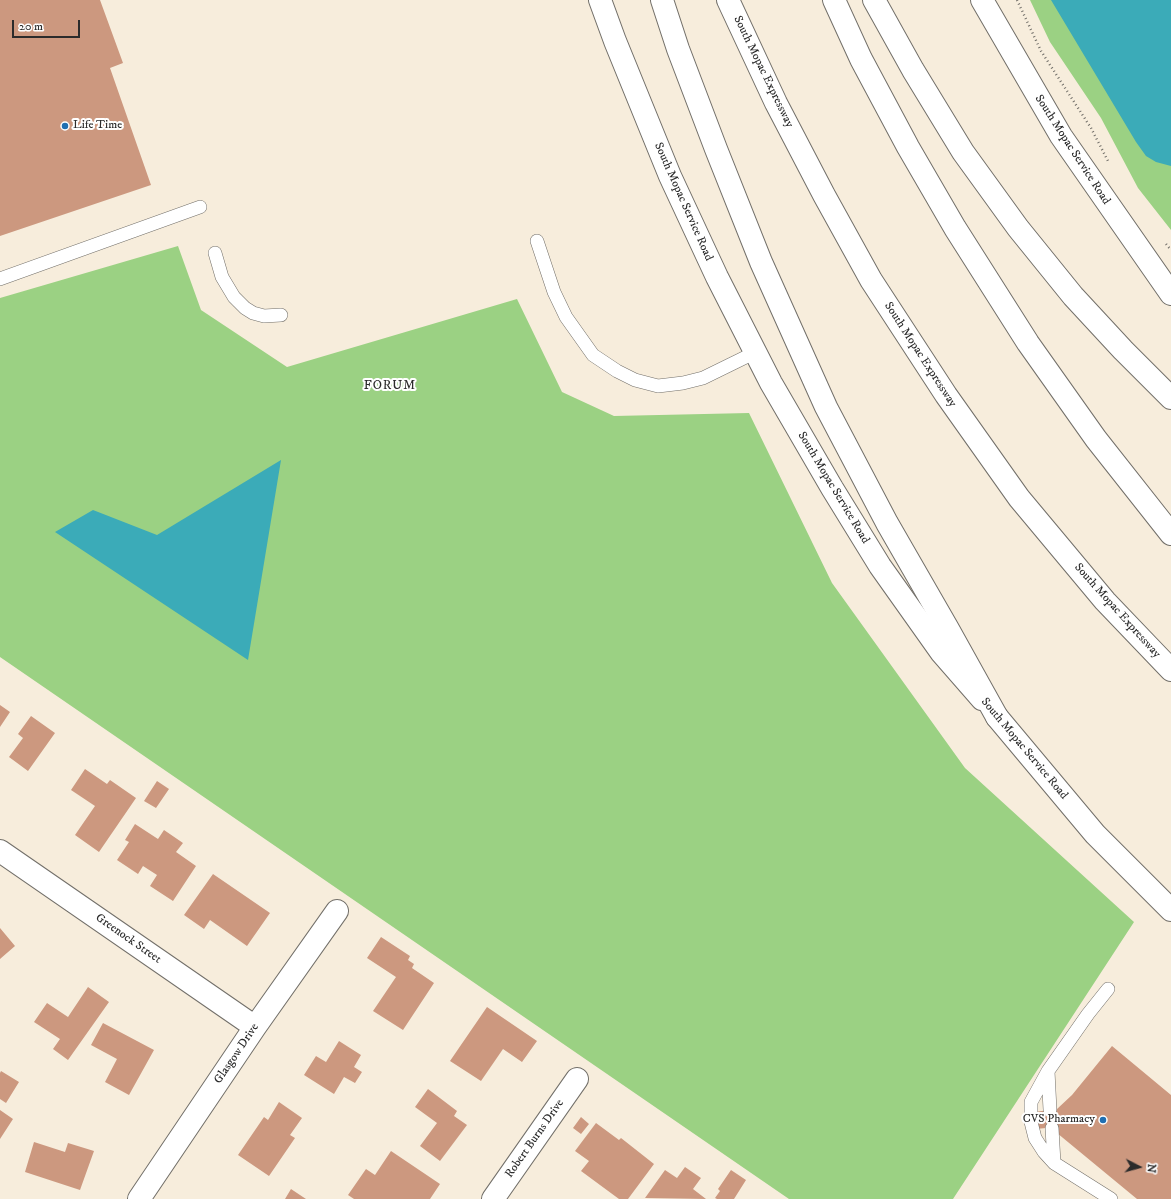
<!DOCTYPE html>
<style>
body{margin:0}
#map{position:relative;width:1171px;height:1199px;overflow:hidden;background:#f7eddc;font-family:"IM FELL DW Pica",serif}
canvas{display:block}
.north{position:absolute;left:1119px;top:1147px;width:40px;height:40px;-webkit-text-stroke:3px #fff;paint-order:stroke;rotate:96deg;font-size:11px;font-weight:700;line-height:16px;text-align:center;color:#2b2b2b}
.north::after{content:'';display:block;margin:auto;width:14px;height:18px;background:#2b2b2b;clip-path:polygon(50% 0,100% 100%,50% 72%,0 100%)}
.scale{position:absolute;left:12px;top:20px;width:68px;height:18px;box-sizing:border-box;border:2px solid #2b2b2b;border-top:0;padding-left:5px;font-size:12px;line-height:14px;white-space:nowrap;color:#2b2b2b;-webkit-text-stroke:3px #fff;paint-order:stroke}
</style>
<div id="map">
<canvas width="1171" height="1199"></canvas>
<div class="north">N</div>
<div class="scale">20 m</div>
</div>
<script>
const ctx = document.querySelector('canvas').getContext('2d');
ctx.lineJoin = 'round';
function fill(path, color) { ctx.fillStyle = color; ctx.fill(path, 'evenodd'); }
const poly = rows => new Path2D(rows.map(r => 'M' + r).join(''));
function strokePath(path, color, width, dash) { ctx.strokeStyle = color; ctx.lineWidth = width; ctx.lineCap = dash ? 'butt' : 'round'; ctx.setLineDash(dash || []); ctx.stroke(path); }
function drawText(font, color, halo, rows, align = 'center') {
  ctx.font = font + ' "IM FELL DW Pica",serif'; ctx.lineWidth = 4; ctx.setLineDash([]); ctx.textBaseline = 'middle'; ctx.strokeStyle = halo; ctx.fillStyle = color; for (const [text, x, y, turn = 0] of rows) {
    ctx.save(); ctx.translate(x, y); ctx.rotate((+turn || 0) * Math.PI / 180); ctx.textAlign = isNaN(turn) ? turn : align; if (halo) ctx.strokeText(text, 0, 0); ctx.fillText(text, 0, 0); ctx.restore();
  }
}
fill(poly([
 [1030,0,1171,0,1171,230,1138,188,1101,118,1050,42],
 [178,246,201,310,287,367,517,299,562,392,614,416,749,413,832,583,965,768,1134,922,953,1199,789,1199,0,657,0,298]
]), '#9bd183');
fill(poly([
 [1051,0,1171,0,1171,166,1156,162,1146,156,1136,142],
 [281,460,248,660,55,532,93,510,157,535]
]), '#3babb8');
fill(poly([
 [0,0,100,0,123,63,110,68,151,185,0,236],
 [0,705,10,712,0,727],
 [31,716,55,733,28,771,9,757,23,738,18,734],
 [85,769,107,784,110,780,136,798,99,852,75,835,95,806,71,790],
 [157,781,169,789,156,808,144,801],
 [135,824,158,839,164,830,183,843,176,852,196,866,173,901,150,886,157,875,143,866,138,874,117,860,129,842,125,840],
 [213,874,270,913,247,946,210,920,204,929,184,915],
 [0,928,15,946,0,959],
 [381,937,410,956,408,960,414,964,412,968,434,983,403,1030,373,1011,396,977,367,958],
 [88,987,109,1002,68,1060,53,1049,60,1039,34,1022,47,1003,68,1017],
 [487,1007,537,1041,522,1062,503,1049,481,1081,450,1061],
 [103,1023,154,1050,129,1095,105,1082,117,1059,91,1045],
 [339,1041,361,1055,354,1067,362,1072,355,1083,344,1077,334,1094,304,1075,316,1056,326,1062],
 [1112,1046,1171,1095,1171,1199,1137,1199,1057,1133,1056,1127,1036,1129,1034,1112,1057,1109,1072,1095],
 [1,1071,19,1082,6,1103,0,1099,0,1073],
 [428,1089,457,1111,454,1116,467,1125,440,1161,420,1146,437,1123,415,1107],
 [279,1102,302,1118,290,1135,295,1138,269,1176,238,1155,264,1117,268,1120],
 [0,1110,13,1119,0,1139],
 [581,1117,589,1124,581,1134,573,1128],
 [596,1123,619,1140,621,1138,654,1164,628,1199,619,1199,581,1171,589,1161,575,1151],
 [34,1142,65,1152,68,1143,94,1151,80,1190,25,1172],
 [391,1151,440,1184,430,1199,354,1199,348,1195,366,1169,375,1175],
 [685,1167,701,1178,693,1189,706,1199,645,1198,665,1170,677,1178],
 [731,1170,746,1180,734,1199,717,1199,715,1198,720,1191,718,1189],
 [291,1189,306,1199,285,1199]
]), '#cc987f');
const service = poly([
 [537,241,554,292,566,317,593,355,617,371,635,380,658,386,683,383,703,378,756,352],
 [215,253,222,277,234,297,245,308,253,313,264,316,281,315],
 [0,279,200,207],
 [1108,989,1088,1014,1048,1071,1031,1102,1031,1122,1035,1138,1044,1152,1054,1163,1111,1199],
 [1048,1071,1050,1110],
 [1052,1128,1054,1163]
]);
const minor = poly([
 [0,851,255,1027],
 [139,1199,255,1027,337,911],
 [493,1199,577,1079]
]);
const tertiary = poly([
 [600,0,615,41,670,176,717,277,771,383,832,488,880,566,941,652,982,699],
 [982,0,1061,136,1171,294]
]);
const secondary = poly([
 [997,717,1095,834,1171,910]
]);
const motorway = poly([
 [662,0,678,49,716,149,761,262,826,407,887,523,948,629,997,717],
 [728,0,776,103,824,195,871,280,946,395,1019,498,1105,601,1171,670],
 [834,0,861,59,908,147,955,228,1028,343,1096,439,1171,534],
 [874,0,913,70,963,152,1018,228,1073,296,1123,350,1171,398]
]);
strokePath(service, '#726f69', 14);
strokePath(minor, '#726f69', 24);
strokePath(tertiary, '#726f69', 24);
strokePath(secondary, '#726f69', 24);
strokePath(motorway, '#726f69', 24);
strokePath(poly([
 [1017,0,1041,51,1091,128,1109,163],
 [1166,244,1171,250]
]), '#726f69', 2.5, [1, 3]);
strokePath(service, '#fff', 13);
strokePath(minor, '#fff', 22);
strokePath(tertiary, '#fff', 22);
strokePath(secondary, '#fff', 22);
strokePath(motorway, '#fff', 22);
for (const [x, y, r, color] of [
 [65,126,4,"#1f6fb2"],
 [1103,1120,4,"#1f6fb2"]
]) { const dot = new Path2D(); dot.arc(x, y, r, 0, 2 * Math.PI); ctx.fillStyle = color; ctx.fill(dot); strokePath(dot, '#fff', 1.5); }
drawText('12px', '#2b2b2b', '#fff', [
 ["South Mopac Expressway",763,72,64],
 ["South Mopac Service Road",1072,150,57],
 ["South Mopac Service Road",683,202,66],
 ["South Mopac Expressway",920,355,57],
 ["South Mopac Service Road",833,488,59],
 ["South Mopac Expressway",1117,611,48],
 ["South Mopac Service Road",1024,749,50],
 ["Greenock Street",128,939,35],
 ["Glasgow Drive",237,1054,-56],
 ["Robert Burns Drive",535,1139,-55]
]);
drawText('12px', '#2b2b2b', '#fff', [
 ["Life Time",73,126],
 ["CVS Pharmacy",1095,1120,"right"]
], 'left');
ctx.letterSpacing = '1px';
drawText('13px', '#2b2b2b', '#fff', [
 ["FORUM",390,386]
]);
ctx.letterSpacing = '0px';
</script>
